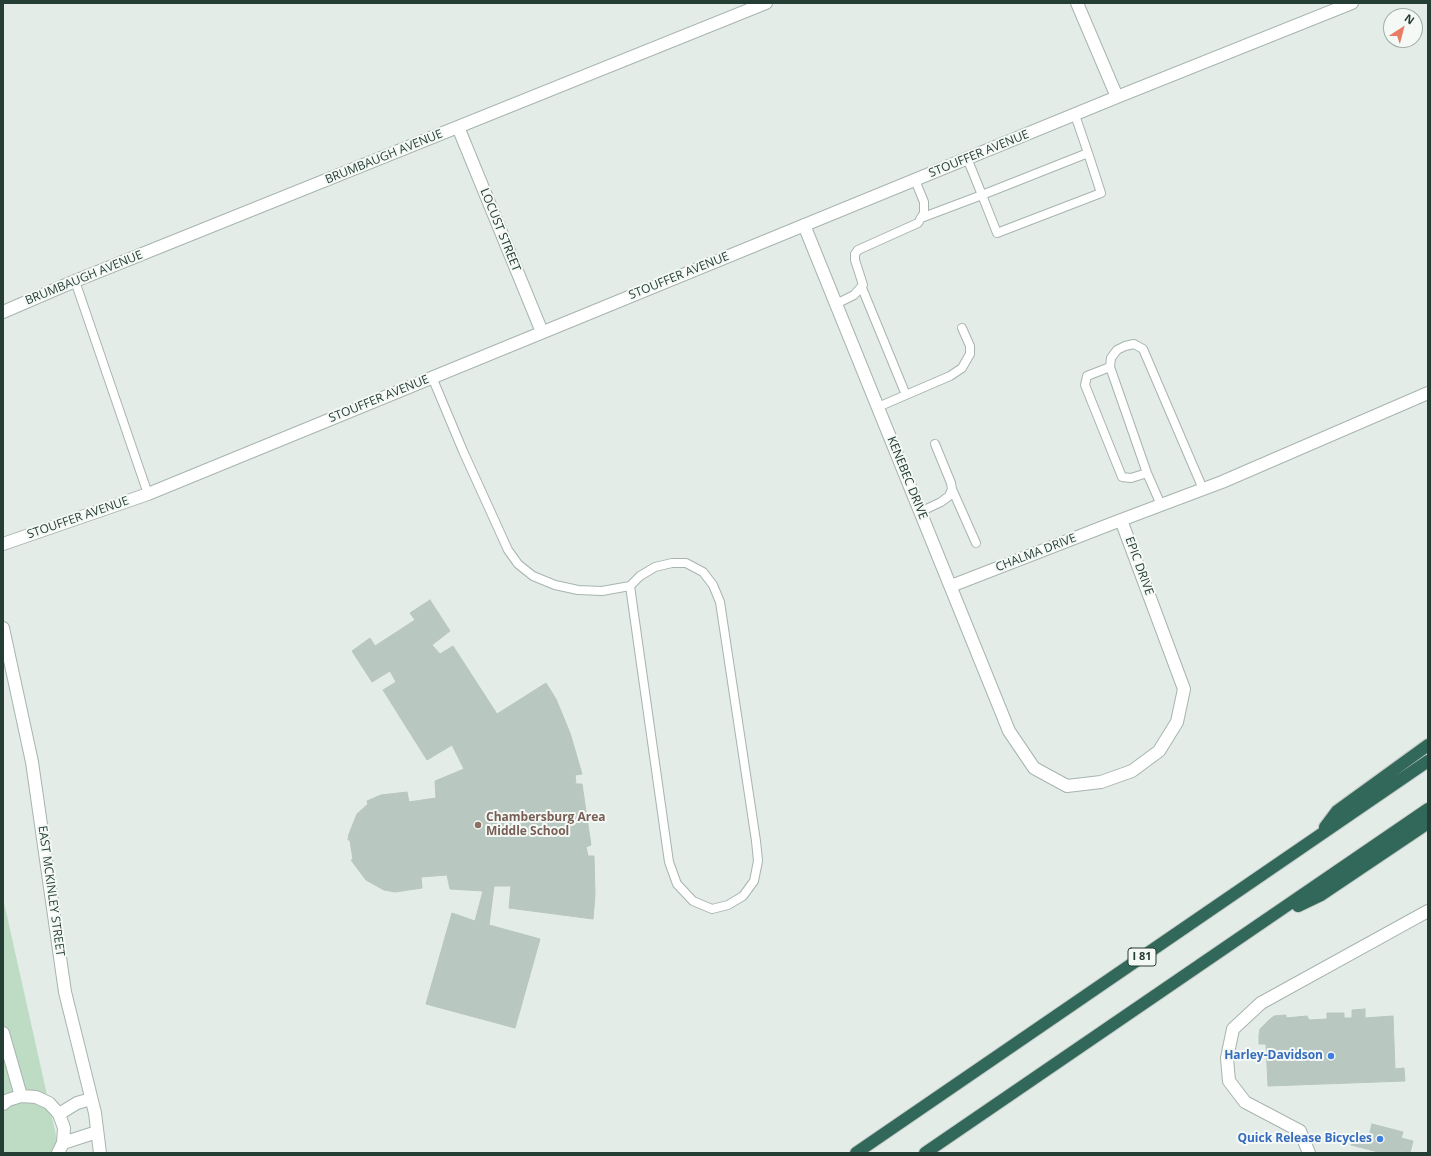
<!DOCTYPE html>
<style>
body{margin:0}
#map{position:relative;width:1431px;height:1156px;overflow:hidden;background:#e4ece8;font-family:"Open Sans",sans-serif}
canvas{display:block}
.frame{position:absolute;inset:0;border:4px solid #243d35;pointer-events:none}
.north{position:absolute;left:1383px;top:8px;width:40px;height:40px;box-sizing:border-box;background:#f4f9f6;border:1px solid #a1aea9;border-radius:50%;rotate:36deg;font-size:11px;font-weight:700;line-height:16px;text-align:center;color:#243d35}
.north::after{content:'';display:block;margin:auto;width:14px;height:18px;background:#e97c65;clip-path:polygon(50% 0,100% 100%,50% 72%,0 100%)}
</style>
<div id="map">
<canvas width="1431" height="1156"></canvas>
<div class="frame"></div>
<div class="north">N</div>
</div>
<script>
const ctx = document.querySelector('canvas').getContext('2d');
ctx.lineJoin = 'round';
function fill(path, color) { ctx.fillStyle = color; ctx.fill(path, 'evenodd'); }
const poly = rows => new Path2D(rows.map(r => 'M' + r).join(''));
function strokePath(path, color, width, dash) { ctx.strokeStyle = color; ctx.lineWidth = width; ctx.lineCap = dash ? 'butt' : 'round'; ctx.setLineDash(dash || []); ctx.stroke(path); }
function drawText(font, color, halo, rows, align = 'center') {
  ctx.font = font + ' "Open Sans",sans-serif'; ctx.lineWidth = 4; ctx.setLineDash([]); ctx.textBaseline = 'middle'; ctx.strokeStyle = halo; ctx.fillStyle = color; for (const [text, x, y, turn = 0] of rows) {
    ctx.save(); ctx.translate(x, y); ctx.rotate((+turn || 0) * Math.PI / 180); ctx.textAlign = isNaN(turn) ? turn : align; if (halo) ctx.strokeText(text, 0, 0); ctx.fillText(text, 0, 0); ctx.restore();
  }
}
fill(poly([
 [3,898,60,1153,3,1153]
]), '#bedcc4');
const building = poly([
 [430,600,450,631,432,645,440,654,453,646,497,714,546,683,556,699,570,733,582,774,575,775,576,784,582,784,591,845,586,847,588,856,594,856,595,895,593,919,509,908,511,886,494,886,489,925,540,939,515,1028,426,1004,452,913,475,921,483,891,450,889,447,875,421,877,422,888,395,892,384,890,366,880,351,860,353,860,350,840,348,840,349,834,357,814,368,804,367,801,381,795,407,792,409,802,436,798,435,781,464,769,452,745,427,760,383,690,396,682,390,671,372,682,352,651,370,638,375,646,415,620,410,613,430,600],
 [1365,1009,1365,1018,1393,1016,1395,1069,1404,1068,1405,1081,1268,1086,1266,1044,1259,1044,1259,1035,1260,1029,1269,1020,1274,1016,1286,1015,1286,1018,1307,1016,1309,1020,1327,1019,1327,1013,1344,1013,1344,1018,1352,1018,1352,1010,1365,1009],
 [1372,1124,1403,1132,1401,1138,1413,1141,1410,1153,1400,1151,1399,1153,1382,1153,1351,1145,1354,1133,1369,1136,1372,1124]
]);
fill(building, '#b9c7c1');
strokePath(building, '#b6c6be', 1);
const service = poly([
 [967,158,982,195,1088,153,1075,115],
 [921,218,982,195,997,233,1101,193,1088,153],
 [75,281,148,494],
 [862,288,906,395],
 [836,304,854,295,863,285,855,260,855,254,858,250,918,223,924,213,924,202,915,180],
 [1110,367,1087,376,1085,385,1122,477,1131,478,1147,473],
 [432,377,463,451,508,550,518,564,533,576,555,585,578,590,602,591,630,586,640,576,655,567,672,563,686,563,703,572,713,585,720,602,756,841,758,861,754,881,743,896,728,905,712,909,693,901,677,884,669,862,630,586],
 [878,407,950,376,962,368,970,354,970,346,962,328],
 [952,489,976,543],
 [1161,505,1147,473,1110,367,1111,358,1117,350,1125,346,1134,344,1143,349,1203,489],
 [920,512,941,502,949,496,952,489,951,483,935,444]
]);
const minor = poly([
 [1077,3,1117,97],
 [458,127,542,332],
 [804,225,1009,731,1034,768,1067,786,1101,782,1132,771,1159,751,1177,722,1184,689,1121,520,1222,482,1428,393],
 [3,312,75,281,766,3],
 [3,544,148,494,1117,97,1352,3],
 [951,586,1121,520],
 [3,1033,21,1096],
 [3,1104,8,1100,21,1096,36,1097,49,1103,59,1114,64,1128,63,1143,58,1153],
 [59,1114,77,1103,91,1099],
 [63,1143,97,1132],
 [1309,1153,1300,1131,1245,1102,1229,1081,1227,1058,1233,1029,1261,1003,1428,911]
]);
const tertiary = poly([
 [3,628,32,762,65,992,95,1113,100,1153]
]);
const motorway = poly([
 [1325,827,1337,811,1428,745],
 [1298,906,1321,895,1428,823],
 [856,1153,1428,761],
 [925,1153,1428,809]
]);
strokePath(service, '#a7b4af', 10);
strokePath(minor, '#a7b4af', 14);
strokePath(tertiary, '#a7b4af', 14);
strokePath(motorway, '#c2c9c6', 14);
strokePath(service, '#fff', 8);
strokePath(minor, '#fff', 12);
strokePath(tertiary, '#fff', 12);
strokePath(motorway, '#326859', 12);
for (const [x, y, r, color] of [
 [478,825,4,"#8d6e63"],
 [1331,1056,4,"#3f7fe0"],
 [1380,1139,4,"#3f7fe0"]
]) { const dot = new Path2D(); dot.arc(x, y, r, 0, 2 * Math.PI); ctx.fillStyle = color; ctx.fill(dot); strokePath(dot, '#f4f9f6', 1.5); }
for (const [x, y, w] of [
 [1142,957,28]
]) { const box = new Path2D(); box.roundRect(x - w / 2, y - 9, w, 18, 3); ctx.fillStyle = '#f4f9f6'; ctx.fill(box); strokePath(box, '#243d35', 1); }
drawText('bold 11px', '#243d35', null, [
 ["I 81",1142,957]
]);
drawText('12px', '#243d35', '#f4f9f6', [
 ["STOUFFER AVENUE",979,154,-22],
 ["BRUMBAUGH AVENUE",384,157,-22],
 ["LOCUST STREET",500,230,68],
 ["STOUFFER AVENUE",679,276,-22],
 ["BRUMBAUGH AVENUE",84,278,-22],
 ["STOUFFER AVENUE",379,399,-22],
 ["KENEBEC DRIVE",907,478,68],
 ["STOUFFER AVENUE",78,518,-19],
 ["CHALMA DRIVE",1036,553,-21],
 ["EPIC DRIVE",1139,566,70],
 ["EAST MCKINLEY STREET",51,891,82]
]);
drawText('bold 12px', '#785e54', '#f4f9f6', [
 ["Chambersburg Area",486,818],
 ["Middle School",486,832]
], 'left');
drawText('bold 12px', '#366cbe', '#f4f9f6', [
 ["Harley-Davidson",1323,1056],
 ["Quick Release Bicycles",1372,1139]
], 'right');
</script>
